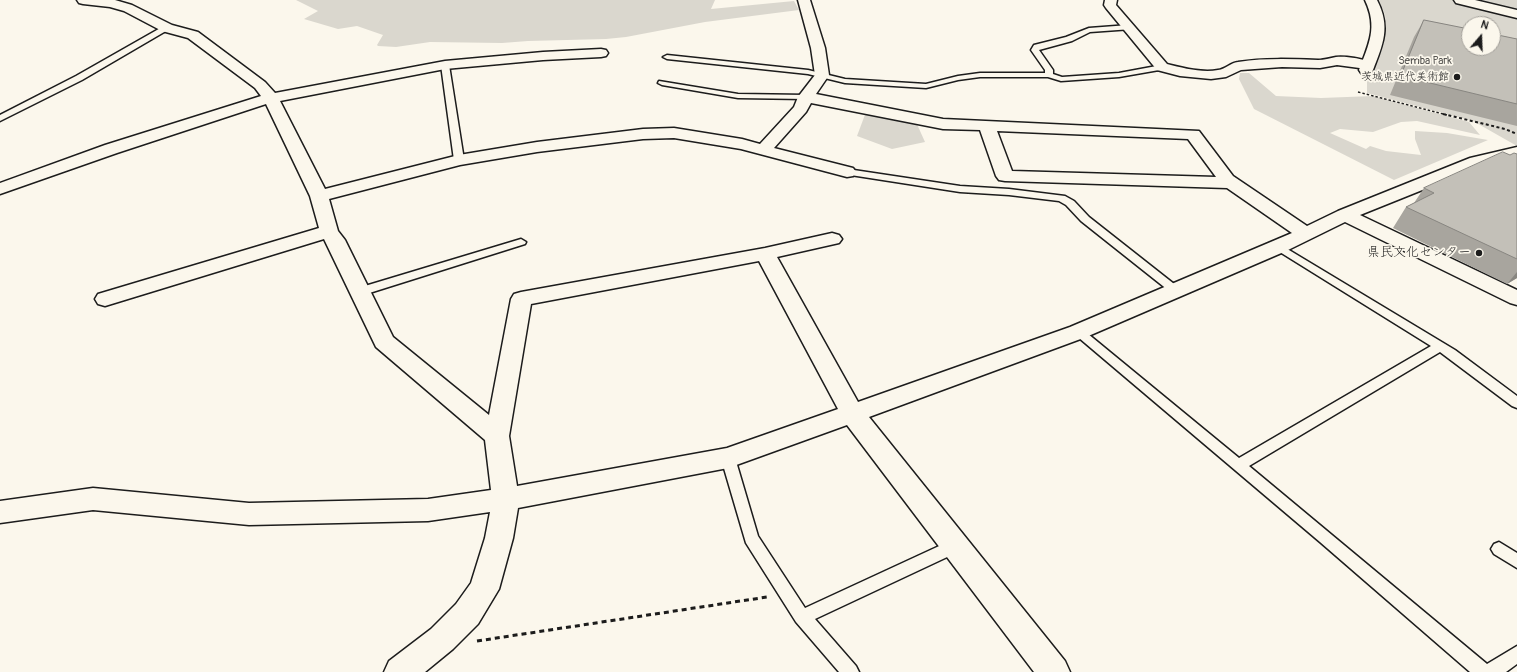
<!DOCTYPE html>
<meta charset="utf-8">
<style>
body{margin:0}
#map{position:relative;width:1517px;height:672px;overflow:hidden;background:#fbf7ec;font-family:Pangolin,sans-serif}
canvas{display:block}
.north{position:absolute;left:1461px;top:16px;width:40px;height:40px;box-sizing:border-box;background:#fbf7ec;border:1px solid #a29f99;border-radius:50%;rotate:19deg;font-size:11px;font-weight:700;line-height:16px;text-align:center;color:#1c1c1c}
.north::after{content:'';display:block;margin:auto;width:14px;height:18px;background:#1c1c1c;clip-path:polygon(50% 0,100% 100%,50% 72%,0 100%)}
</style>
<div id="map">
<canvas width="1517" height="672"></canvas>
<div class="north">N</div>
</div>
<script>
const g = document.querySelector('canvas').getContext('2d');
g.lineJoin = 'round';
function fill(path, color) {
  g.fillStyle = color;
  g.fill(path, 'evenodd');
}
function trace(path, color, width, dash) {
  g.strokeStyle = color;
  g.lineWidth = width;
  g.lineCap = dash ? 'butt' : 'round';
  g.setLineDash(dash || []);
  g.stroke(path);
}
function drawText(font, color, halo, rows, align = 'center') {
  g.font = font + ' Pangolin,"Klee One",sans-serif';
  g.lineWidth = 3.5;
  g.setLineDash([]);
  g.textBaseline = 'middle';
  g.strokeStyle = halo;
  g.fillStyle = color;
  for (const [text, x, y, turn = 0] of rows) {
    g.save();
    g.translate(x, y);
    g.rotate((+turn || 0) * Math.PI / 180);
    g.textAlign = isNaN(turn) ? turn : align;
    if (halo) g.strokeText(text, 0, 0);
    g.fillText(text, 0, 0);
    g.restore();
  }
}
fill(new Path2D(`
 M 296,0 L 715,0 L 711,9 L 794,1 L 799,10 L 705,22 L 626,37 L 606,39 L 528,41 L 502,43 L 430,42 L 396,47 L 378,46 L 377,45 L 383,35 L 357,26 L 338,29 L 304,19 L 318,11 Z
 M 1379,0 L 1517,0 L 1517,146 L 1473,121 L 1367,93 L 1367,73 L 1386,33 L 1385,15 ZM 1469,24 L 1493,24 L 1493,48 L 1469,48 Z
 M 1240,73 L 1249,73 L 1276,96 L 1321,98 L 1373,96 L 1469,122 L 1480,135 L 1417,121 L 1401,122 L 1373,132 L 1340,129 L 1330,133 L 1366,149 L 1370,146 L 1386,151 L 1421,155 L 1415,139 L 1415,131 L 1447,133 L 1488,140 L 1394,180 L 1254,109 L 1239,79 Z
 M 866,112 L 916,122 L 925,142 L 892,149 L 857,136 Z`), '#dad7ce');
const lane = new Path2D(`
 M 1129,25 L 1132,25 L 1132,29 L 1090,32 L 1072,41 L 1039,50 L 1053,70 L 1053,74 L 1062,77 L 1119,73 L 1162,65 L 1166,67 L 1165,69 L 1119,77 L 1061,81 L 1048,77 L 980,77 L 958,80 L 926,88 L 845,83 L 808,74 L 667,59 L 663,57 L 667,55 L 808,70 L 845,79 L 926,84 L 958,76 L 980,73 L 1045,73 L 1045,70 L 1031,50 L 1034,45 L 1066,37 L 1089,28 Z
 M 164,26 L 167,26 L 171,28 L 82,80 L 0,121 L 0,115 L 76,76 Z
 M 442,63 L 448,63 L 449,65 L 464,160 L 459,163 L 454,160 L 441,65 Z
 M 659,81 L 738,94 L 806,95 L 810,97 L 806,99 L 738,98 L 662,85 L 658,83 Z
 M 847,169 L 960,186 L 1009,189 L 1065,196 L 1074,201 L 1089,217 L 1183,291 L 1181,294 L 1173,294 L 1081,221 L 1066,205 L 1059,201 L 1009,195 L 960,192 L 844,174 L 842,172 L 844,170 Z
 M 521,239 L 526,242 L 525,244 L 363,295 L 355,295 L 353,292 L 355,289 Z
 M 1279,244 L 1455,350 L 1517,396 L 1517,408 L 1512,406 L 1440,352 L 1249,466 L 1487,664 L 1517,646 L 1517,664 L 1506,672 L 1470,672 L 1320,542 L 1072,332 L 1074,329 L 1082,329 L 1239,458 L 1431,346 L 1275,249 L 1274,247 Z
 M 728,452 L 733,454 L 735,458 L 758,536 L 805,608 L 950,541 L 955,539 L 960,541 L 963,546 L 960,551 L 815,619 L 856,666 L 859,672 L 839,672 L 796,622 L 746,543 L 721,458 L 723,454 Z
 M 1499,542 L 1517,553 L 1517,568 L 1494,554 L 1491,549 L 1494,544 Z`);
const street = new Path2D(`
 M 77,0 L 115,0 L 132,5 L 172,25 L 198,32 L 265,82 L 275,93 L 445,61 L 543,52 L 601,49 L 606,50 L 608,53 L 606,56 L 601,57 L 543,60 L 445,69 L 280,101 L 325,189 L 459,155 L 537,142 L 643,129 L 674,128 L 742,139 L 760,144 L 794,107 L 798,97 L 815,75 L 811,48 L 798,0 L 810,0 L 825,48 L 829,75 L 816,94 L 943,119 L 1199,131 L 1233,176 L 1307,226 L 1338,211 L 1470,158 L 1517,147 L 1517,157 L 1482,166 L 1360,215 L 1517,290 L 1517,305 L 1510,303 L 1345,222 L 1286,251 L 1086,337 L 869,417 L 1065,661 L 1070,672 L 1034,672 L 847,425 L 728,468 L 518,508 L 513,538 L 499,589 L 478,624 L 453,649 L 425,672 L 384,672 L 389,661 L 431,629 L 456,604 L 471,583 L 485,538 L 490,512 L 428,521 L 249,525 L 93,510 L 0,523 L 0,501 L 93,488 L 249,503 L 428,499 L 491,490 L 485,440 L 376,347 L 324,239 L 105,306 L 98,304 L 95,299 L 98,294 L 319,228 L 310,196 L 266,104 L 117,153 L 0,194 L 0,183 L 105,145 L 261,96 L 255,88 L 188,38 L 162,31 L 124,11 L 110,7 L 83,4 L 79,3 ZM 811,103 L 943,129 L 980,130 L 996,176 L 999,180 L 1005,181 L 1227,188 L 1292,233 L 1070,327 L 858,402 L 777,257 L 839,243 L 842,239 L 839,235 L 832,233 L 765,248 L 521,292 L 514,294 L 511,299 L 489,415 L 393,337 L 345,240 L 338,231 L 329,199 L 460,165 L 537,152 L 643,139 L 674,138 L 741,149 L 847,177 L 853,176 L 856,172 L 853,168 L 774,148 L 806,112 ZM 997,131 L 1188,139 L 1216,177 L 1012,171 ZM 759,261 L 838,409 L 727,448 L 517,486 L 509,436 L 531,304 Z
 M 1105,0 L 1117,0 L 1116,5 L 1167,64 C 1183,68 1202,73 1218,70 C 1226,69 1230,63 1238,62 C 1264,58 1291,59 1318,60 C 1324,60 1330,58 1336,57 C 1347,56 1361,59 1372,62 L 1374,65 L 1372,68 L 1367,69 L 1337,65 L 1320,68 L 1282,67 L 1241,70 L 1226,77 L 1211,79 L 1180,76 L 1157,70 L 1106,8 L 1104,5 Z`);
const secondary = new Path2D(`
 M 1365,0 L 1377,0 C 1391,27 1383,44 1373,70 L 1371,73 L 1366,74 L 1361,73 L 1359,70 C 1369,44 1378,27 1365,0 Z
 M 1454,0 L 1475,0 L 1517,10 L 1517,18 L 1456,3 Z`);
trace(lane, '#1c1c1c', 3);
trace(street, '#1c1c1c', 3);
trace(secondary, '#1c1c1c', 3);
trace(new Path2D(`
 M 1358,92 L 1447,115`), '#1c1c1c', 1.5, [2.5, 2]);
trace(new Path2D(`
 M 1443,114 L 1505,129 L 1517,134`), '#1c1c1c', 2, [3, 2.5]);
trace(new Path2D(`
 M 477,641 L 767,597`), '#1c1c1c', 3, [5, 4]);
fill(lane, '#fbf7ec');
fill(street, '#fbf7ec');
fill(secondary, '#fbf7ec');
fill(new Path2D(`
 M 1424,20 L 1517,39 L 1517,126 L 1390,95 L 1414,37 Z
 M 1517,154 L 1517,278 L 1507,284 L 1393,228 L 1406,207 L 1414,203 L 1424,188 L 1510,155 Z`), '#a8a59e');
fill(new Path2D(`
 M 1517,272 L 1517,278 L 1507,284 Z`), '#888681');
const building = new Path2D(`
 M 1424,20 L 1469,29 L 1469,48 L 1493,48 L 1493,34 L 1517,39 L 1517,104 L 1401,76 Z
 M 1503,152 L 1510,155 L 1514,153 L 1517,154 L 1517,259 L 1406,207 L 1434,193 L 1424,188 Z`);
fill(building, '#c3c0b8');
trace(building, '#888681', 1);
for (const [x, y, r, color] of [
 [1457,77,4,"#1c1c1c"],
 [1479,253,4,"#1c1c1c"]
]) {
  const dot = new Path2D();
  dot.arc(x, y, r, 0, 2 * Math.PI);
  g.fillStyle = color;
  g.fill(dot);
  trace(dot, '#fbf7ec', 1.5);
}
drawText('11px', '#555451', '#fbf7ec', [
 ["Semba Park",1425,61]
]);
drawText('11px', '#1c1c1c', '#fbf7ec', [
 ["茨城県近代美術館",1449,77]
], 'right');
drawText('13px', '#1c1c1c', '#fbf7ec', [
 ["県民文化センター",1471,253]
], 'right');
</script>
